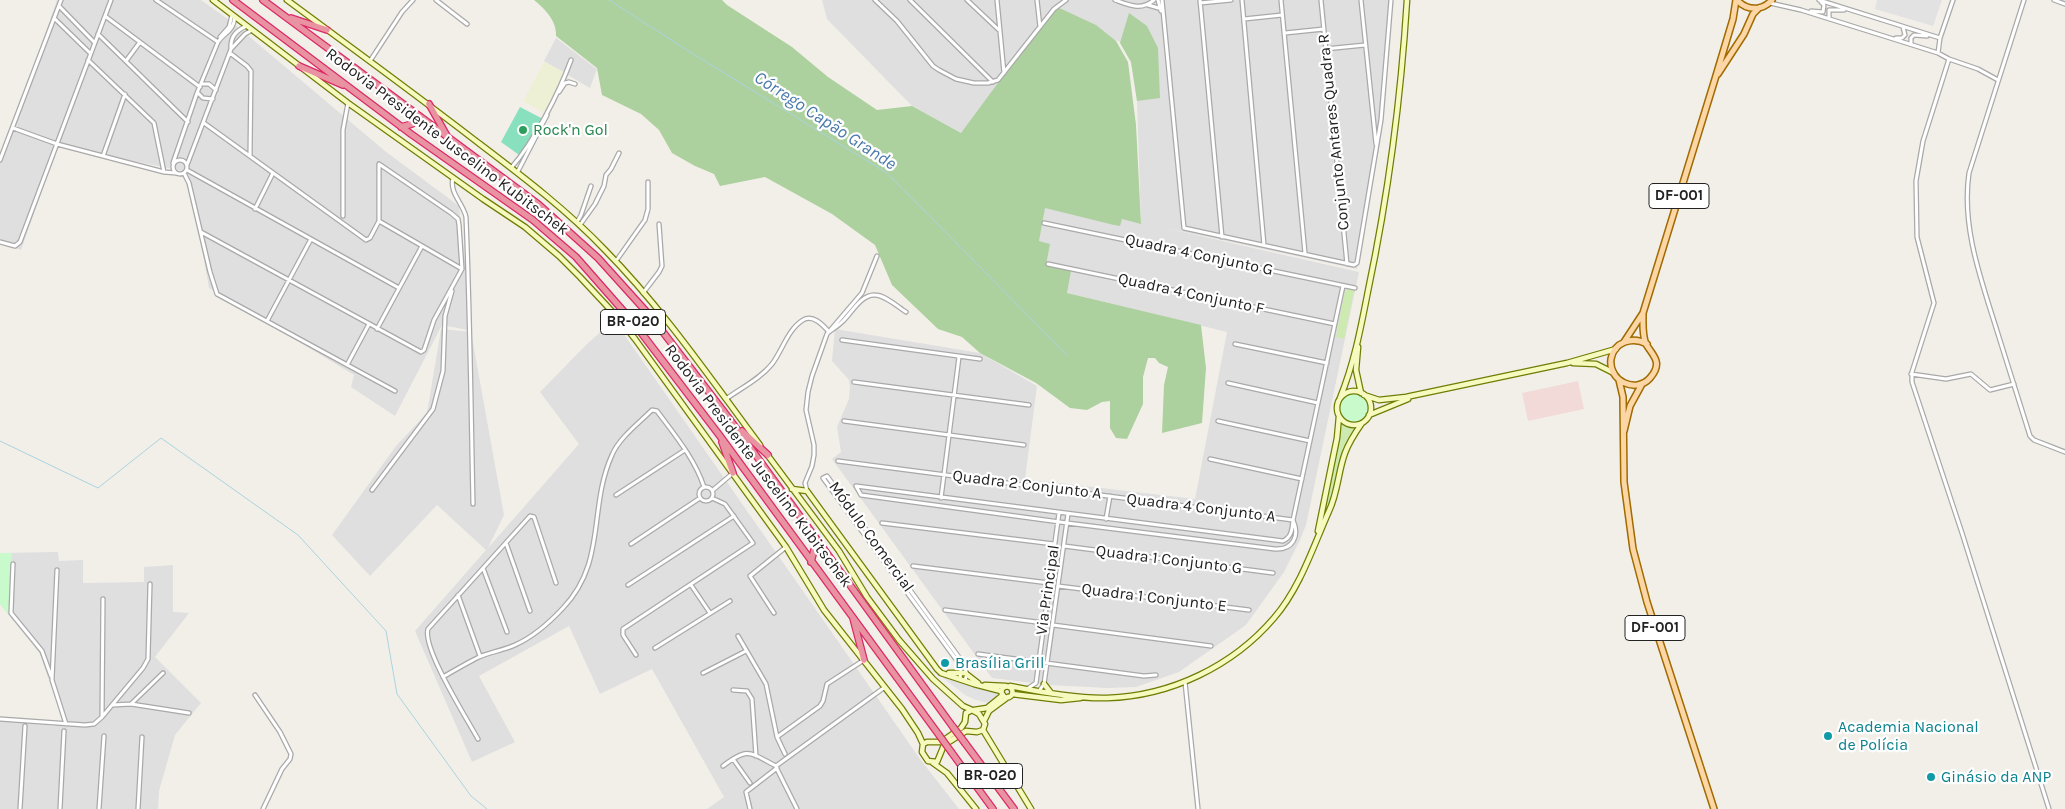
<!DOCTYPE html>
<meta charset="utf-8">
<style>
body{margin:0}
canvas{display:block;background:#f2efe9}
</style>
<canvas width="2065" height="809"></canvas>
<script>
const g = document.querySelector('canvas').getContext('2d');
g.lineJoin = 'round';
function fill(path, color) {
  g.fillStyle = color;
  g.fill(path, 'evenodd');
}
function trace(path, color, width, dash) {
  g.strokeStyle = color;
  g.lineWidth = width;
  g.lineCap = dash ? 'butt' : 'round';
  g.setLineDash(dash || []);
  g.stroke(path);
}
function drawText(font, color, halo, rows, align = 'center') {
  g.font = font + ' Karla,sans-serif';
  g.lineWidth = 4.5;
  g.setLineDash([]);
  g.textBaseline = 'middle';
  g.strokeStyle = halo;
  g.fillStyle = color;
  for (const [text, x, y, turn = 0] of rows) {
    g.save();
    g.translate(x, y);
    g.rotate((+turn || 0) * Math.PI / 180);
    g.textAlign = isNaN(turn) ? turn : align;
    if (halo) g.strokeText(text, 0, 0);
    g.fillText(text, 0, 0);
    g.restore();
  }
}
fill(new Path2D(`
 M 57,0 L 201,0 L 232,22 L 385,151 L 459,206 L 466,269 L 468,330 L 442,325 L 395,416 L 351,387 L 354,375 L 209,288 L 188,172 L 58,146 L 21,250 L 0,243 L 0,163 Z
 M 822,0 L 1392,0 L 1380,144 L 1357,269 L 1156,226 L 1359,272 L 1306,525 L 1300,540 L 1284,572 L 1246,625 L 1179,672 L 1136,687 L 1108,688 L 1049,685 L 992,678 L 832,459 L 841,452 L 837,427 L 849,399 L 850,387 L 849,380 L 832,361 L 835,329 L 980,353 L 1037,386 L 1025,479 L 1195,499 L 1227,332 L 1067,293 L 1045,265 L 1032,240 L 1038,200 L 1141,223 L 1137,101 L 1131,62 L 1120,42 L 1094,31 L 961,133 L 912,106 L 827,19 Z
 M 556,38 L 597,69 L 590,88 L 544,61 Z
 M 614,320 L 920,759 L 959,809 L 707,809 L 724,797 L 652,669 L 600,694 L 569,626 L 479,676 L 515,742 L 472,762 L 415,631 L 486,550 L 437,505 L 370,576 L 332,535 L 396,446 L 427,413 L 441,329 L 471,332 L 504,515 L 488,548 L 579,444 L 540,392 L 587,344 Z
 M 58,552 L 59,561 L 83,560 L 83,583 L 144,582 L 144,567 L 173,565 L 173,612 L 189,613 L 155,657 L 201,703 L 175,735 L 159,791 L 158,809 L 0,809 L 0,721 L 55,726 L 56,721 L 63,721 L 40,654 L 0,604 L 0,553 Z`), '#e0dfdf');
fill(new Path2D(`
 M 1578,381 L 1584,409 L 1528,421 L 1522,393 Z`), '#f2dad9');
fill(new Path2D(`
 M 544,62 L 566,73 L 545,114 L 523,101 Z`), '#eef0d5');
fill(new Path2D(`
 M 1348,288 L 1354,290 L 1344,339 L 1336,337 L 1345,291 Z
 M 1342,424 L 1357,429 L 1346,446 L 1333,499 L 1320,529 Z`), '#cdebb0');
fill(new Path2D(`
 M 534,0 L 722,0 L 727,5 L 792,47 L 828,77 L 877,110 L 912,106 L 961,133 L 1055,6 L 1096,25 L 1116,41 L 1128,62 L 1136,125 L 1141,224 L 1122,219 L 1120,226 L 1114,225 L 1045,208 L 1039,241 L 1050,244 L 1046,265 L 1071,271 L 1067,293 L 1201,325 L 1206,368 L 1202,423 L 1162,433 L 1164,385 L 1168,367 L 1159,363 L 1155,358 L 1148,358 L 1143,377 L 1143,404 L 1127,439 L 1116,438 L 1110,428 L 1110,401 L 1102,402 L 1087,410 L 1070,408 L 1036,383 L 980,353 L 962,337 L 938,329 L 892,285 L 875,245 L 832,214 L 765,177 L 720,186 L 714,174 L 695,166 L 672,153 L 659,130 L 641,114 L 602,95 L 597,68 L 556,36 C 557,21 545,9 534,0 Z
 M 1129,13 L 1147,26 L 1158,48 L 1160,98 L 1137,101 L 1131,62 L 1120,43 Z`), '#add19e');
fill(new Path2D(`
 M1338 408a16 16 0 1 1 32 0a16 16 0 1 1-32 0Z
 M 0,553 L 12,553 L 9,615 L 0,604 Z`), '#c8facc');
fill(new Path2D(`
 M 520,107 L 543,119 L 522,157 L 501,142 Z`), '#88e0be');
fill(new Path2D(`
 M 1877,0 L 1942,0 L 1933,26 L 1875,9 Z
 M 942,677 L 952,678 L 998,694 L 998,697 L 988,703 L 976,700 L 965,695 Z`), '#e2e2e2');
trace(new Path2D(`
 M 609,0 L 690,52 L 887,173 L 1068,356
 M 0,441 L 98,488 L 161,438 L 298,535 L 386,631 L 397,694 L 471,796 L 487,809`), '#aad3df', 1);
const street = new Path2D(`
 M 156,0 L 218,42
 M 436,0 L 467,24
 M 875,0 L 897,21 L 933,66 L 939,70 L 956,79 L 974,83 L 988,83 L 998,80 L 1054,9 L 1066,0
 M 910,0 L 993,82
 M 967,0 L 1000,31
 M 997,0 L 1004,73
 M 1037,0 L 1040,27
 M 1115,0 C 1129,5 1141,11 1154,0
 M 1158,0 L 1161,11
 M 1162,0 L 1184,228 L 1354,265 L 1357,263 L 1381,120 L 1391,0
 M 1200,0 L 1222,237
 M 1242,0 L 1264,245
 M 1281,0 L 1305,253
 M 1321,0 L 1347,264
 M 1361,0 L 1376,144
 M 1819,0 L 1940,38
 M 2024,0 L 1969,173 C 1961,228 1982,282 1998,334 C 2009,368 2019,402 2030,436 L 2034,440 L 2065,452
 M 2054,0 L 2065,4
 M 1200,3 L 1231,0
 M 1770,3 L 1801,10 L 1938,53 L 1949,59 L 1978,69 L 1998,80
 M 1148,5 L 1162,9
 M 59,6 L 94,42
 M 1811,11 L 1823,12 L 1824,5 L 1821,2
 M 105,16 L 200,87
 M 54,18 L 90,53
 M 1829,18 L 1829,10 L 1844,10
 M 1244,19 L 1282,15
 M 1285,33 L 1324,29
 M 98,34 L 188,122
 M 220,37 L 229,27 L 232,15
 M 1896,38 L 1902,38 L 1905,35 L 1903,27
 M 1911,44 L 1911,38 L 1914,35 L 1927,36
 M 231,49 L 245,34 L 252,30
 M 1325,49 L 1365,45
 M 230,53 L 247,66 L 251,71 L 250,155
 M 1938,53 L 1940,38 L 1953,0
 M 1949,59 L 1923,141 L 1916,181 L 1917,237 L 1934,303 L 1912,372 L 1912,382 L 1962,533 L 2049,809
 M 88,60 L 154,123 L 164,172
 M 126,61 L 140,42
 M 370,61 L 402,12 L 413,0
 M 201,84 L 209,84 L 216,90
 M 559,92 L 565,83 L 569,82 L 575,84
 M 198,93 L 203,98 L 213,99
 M 204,123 L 366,240 L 370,238 L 379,221 L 379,165
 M 13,128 L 57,144 L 164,172 L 176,173
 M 103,156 L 125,94
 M173 167a7 7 0 1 1 14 0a7 7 0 1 1-14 0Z
 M 0,160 L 61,0
 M 173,163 L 197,93 L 218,42 C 224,32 233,33 235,17
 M 187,165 L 231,49 C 230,37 236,30 247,26
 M 511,168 C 534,142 559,93 571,60
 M 187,170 L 399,288
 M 184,173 L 189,183 L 210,272 L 217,294 L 395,391
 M 517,173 L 547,115
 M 453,178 C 449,193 463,203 466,217 C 470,313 471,408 473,504
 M 255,209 L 273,173
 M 343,216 L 343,130 L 348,103
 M 379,221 L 462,269
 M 577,222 L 581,215 L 591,186
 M 1044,223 L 1355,288
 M 580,225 L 595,204 L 604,186 L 606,175 L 611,169 L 619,153
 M 201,232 L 421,352 L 424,350 L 434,320 L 462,269 L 459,225 L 458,219 L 451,213 L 379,164
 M 0,242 L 15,246 L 20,242 L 111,0
 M 616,261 L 645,220 L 648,209 L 648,182
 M 1048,264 L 1335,324
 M 643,293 L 659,272 L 662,266 L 659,224
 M 267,321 L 311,239
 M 377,329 L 422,246
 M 842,340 L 980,359
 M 1235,344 L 1327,363
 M 347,365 L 369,324
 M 1911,374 L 1946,379 L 1971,374 L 1990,390 L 2014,384
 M 854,382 L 1029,405
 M 1228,383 L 1318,403
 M 726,399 C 741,388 760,379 772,364 C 782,351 788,329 803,320 C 813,314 823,325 829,332 C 833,329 838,326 842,322 C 851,314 861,294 875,295 C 885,295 898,307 906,312
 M 844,421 L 1024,445
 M 1218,421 L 1310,441
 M 1210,459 L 1302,479
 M 838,461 L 1293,520
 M 823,478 L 827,476 L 961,660 L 967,674 L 965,680
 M 823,478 L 958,662 L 961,669 L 960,679
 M699 494a7 7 0 1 1 14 0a7 7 0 1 1-14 0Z
 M 372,490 L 433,409 L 443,371 L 445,316 L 452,291
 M 713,490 L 733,473
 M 807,491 L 805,483 L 812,466 L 814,455 L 814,445 L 806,410 L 808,392 L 812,376 L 827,334 L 862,293 L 877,256
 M 616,495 L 685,450
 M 941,498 L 959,357
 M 1106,519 L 1110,496
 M 1293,520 C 1300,536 1293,550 1275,549 L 1067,523 L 861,495 L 856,486 L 1283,541 C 1292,537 1292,529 1293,520 L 1343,286
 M 882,523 L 1054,544
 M 506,543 L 530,611
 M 631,544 L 700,498
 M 1064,546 L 1273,573
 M 13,564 L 11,613 L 42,651 L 51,676
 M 913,566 L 1049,583
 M 483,568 L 507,632
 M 57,570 L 52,680 L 66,724
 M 628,585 L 734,516
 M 691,585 L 710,613
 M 1058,586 L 1249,610
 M 458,595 L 480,656
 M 945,610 L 1044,623
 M 774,613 L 750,576 L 786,547
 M 1053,625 L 1211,646
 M 738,636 L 766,684 L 777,737 L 785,754
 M 655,648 L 730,601
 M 978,654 L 1144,676 L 1156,675
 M 636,655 L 623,635 L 623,629 L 753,543 L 725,504 L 712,498
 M 703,673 L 746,651
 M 443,677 C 455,670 467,663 479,657 C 491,652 504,650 515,645 C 533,637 550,622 563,608 C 607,562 588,508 612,455 C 619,438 639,423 652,410 L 657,411 C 674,434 695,459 704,487
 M 1185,682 L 1198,809
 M 1027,689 L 1036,683 L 1059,513
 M 733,690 L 747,691 L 752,699 L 756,756
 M 1039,691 L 1044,684 L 1068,514
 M 255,695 L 280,732 L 291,754 L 290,759 L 282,769 L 263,809
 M 131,704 L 163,673
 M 113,705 L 131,704 L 189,713
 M 102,716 L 103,599
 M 0,719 L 85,725 L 94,724 L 102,717 L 143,668 L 148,659 L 150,584
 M 777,737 L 820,706 L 823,701 L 827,684 L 864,660
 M 478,739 C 467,719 422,648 428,629 L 530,516 L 534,517 L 556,583
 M 733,759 L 750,783
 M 723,766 C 748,747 749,752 776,766 L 885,687
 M 776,767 L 797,809
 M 20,809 L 25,726
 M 60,809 L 64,731
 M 99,809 L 104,736
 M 138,809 L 142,737
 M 750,809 L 746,792 L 777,768`);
const secondary = new Path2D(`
 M 213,0 L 348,103 L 483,199 L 525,227 L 559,256 L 580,277 L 621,321 L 635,339 L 786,547 L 824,610 L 902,709 L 918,733 L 923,744 L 922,752 L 928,761 L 937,762 L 944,745 L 966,731 L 977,732 L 983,730
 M 287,0 C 349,46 411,91 472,138 C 518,173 565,208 605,250 C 663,309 710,378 760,445
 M 1358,347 L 1356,370 L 1361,393
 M 1573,363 L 1596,364 L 1614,373
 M1337 408a17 17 0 1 1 34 0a17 17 0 1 1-34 0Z
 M 1364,395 L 1379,400 L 1406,397 L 1567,363 L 1616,349
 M 1340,398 C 1354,364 1361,327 1368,291 C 1388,196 1401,97 1407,0
 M 1369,415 L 1408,399
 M 766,453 L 839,551 L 867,597 L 899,640 L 933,679 L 963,706 L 972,710
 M 792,489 L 807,491 L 937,669 L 941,673 L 974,684 L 1001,691
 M 1318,531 L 1337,438 L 1339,416
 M 949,673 L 965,673 L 978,683
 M 1044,684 L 1051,693
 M 985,685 L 1006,686
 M 1010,686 C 1040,692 1077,699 1107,698 C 1171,696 1233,666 1274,618 C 1300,588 1313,547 1329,511 C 1338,492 1338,472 1345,453 C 1349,442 1355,433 1362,423
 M1001.5 692a5.5 5.5 0 1 1 11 0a5.5 5.5 0 1 1-11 0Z
 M 1012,694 L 1061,700 L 1080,698
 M 974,710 L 987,708 L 1003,695
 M 984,721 L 989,711 L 1008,697
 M 983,730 L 1031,809
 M 923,744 L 927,742 L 941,742 L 961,728 L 965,722 L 966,713 L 972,710 L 979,714 L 985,724 L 983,730
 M 933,763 L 947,773 L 976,809`);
const primary = new Path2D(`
 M 1737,0 C 1747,11 1762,11 1772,0
 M 1718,74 L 1744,34 L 1753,14 L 1759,8
 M 1643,313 C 1643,323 1642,335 1646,344 C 1652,355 1664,362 1650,378 C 1636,394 1608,381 1611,359 C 1614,342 1632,336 1647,344
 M 1624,342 L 1643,313 L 1715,79 L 1733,19 L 1736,0
 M 1619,380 L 1623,397 L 1624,482 L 1633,549 L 1647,602 L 1714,809
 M 1624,431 L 1630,406 L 1642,384`);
const highway = new Path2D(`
 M 233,0 L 411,134 L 533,220 L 576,257 L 633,322 L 720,436 L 939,735
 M 263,0 L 538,204 L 598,258 L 653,319 L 731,421 L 953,727
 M 291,18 L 327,30
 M 299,66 L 343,85
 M 429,104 L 447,136
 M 401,127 L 412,124 L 414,119 L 412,111
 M 742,431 L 768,455
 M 722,442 L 733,473
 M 811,562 L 814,550 L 820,549 L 825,552
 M 853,618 L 864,660
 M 965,743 L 1014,809
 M 952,753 L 993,809`);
trace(street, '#a9a9a9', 5.5);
trace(secondary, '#707d05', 7);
trace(primary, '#a06b00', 8);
trace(highway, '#dc2a67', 8);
trace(street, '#fff', 3);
trace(secondary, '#f7fabf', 4.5);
trace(primary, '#fcd6a4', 5);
trace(highway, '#e892a2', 5.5);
const highwayBridge = new Path2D(`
 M 953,727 L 965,743
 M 939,735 L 952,753`);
trace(highwayBridge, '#dc2a67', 8, []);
trace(highwayBridge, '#e892a2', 5.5);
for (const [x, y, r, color] of [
 [523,130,5,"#2e9e5b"],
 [945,663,5,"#0f9aa8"],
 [1828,736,5,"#0f9aa8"],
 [1931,777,5,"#0f9aa8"]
]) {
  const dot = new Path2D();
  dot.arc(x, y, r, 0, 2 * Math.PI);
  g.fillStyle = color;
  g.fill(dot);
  trace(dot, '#fff', 2);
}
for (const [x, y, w] of [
 [1679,196,60],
 [633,322,65],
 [1655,628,60],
 [990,776,65]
]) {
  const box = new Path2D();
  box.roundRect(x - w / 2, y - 12.5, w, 25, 4);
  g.fillStyle = '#fff';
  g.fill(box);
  trace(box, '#222', 1);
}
drawText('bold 15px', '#222', null, [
 ["DF-001",1679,196],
 ["BR-020",633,322],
 ["DF-001",1655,628],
 ["BR-020",990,776]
]);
drawText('16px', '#27864d', '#fff', [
 ["Rock'n Gol",533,130]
], 'left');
drawText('16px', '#222', '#fff', [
 ["Conjunto Antares Quadra R",1334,132,-96],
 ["Rodovia Presidente Juscelino Kubitschek",447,142,37],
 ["Quadra 4 Conjunto G",1199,255,12],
 ["Quadra 4 Conjunto F",1191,294,12],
 ["Rodovia Presidente Juscelino Kubitschek",758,466,53],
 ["Quadra 2 Conjunto A",1027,485,7],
 ["Quadra 4 Conjunto A",1201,508,7],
 ["Módulo Comercial",871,537,54],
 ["Quadra 1 Conjunto G",1169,560,7],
 ["Via Principal",1048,590,-82],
 ["Quadra 1 Conjunto E",1154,598,7]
]);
drawText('16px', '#0d838f', '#fff', [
 ["Brasília Grill",955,663],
 ["Academia Nacional",1838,727],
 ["de Polícia",1838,745],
 ["Ginásio da ANP",1941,777]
], 'left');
drawText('italic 18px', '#4a7aab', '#fff', [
 ["Córrego Capão Grande",825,121,33]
]);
</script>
